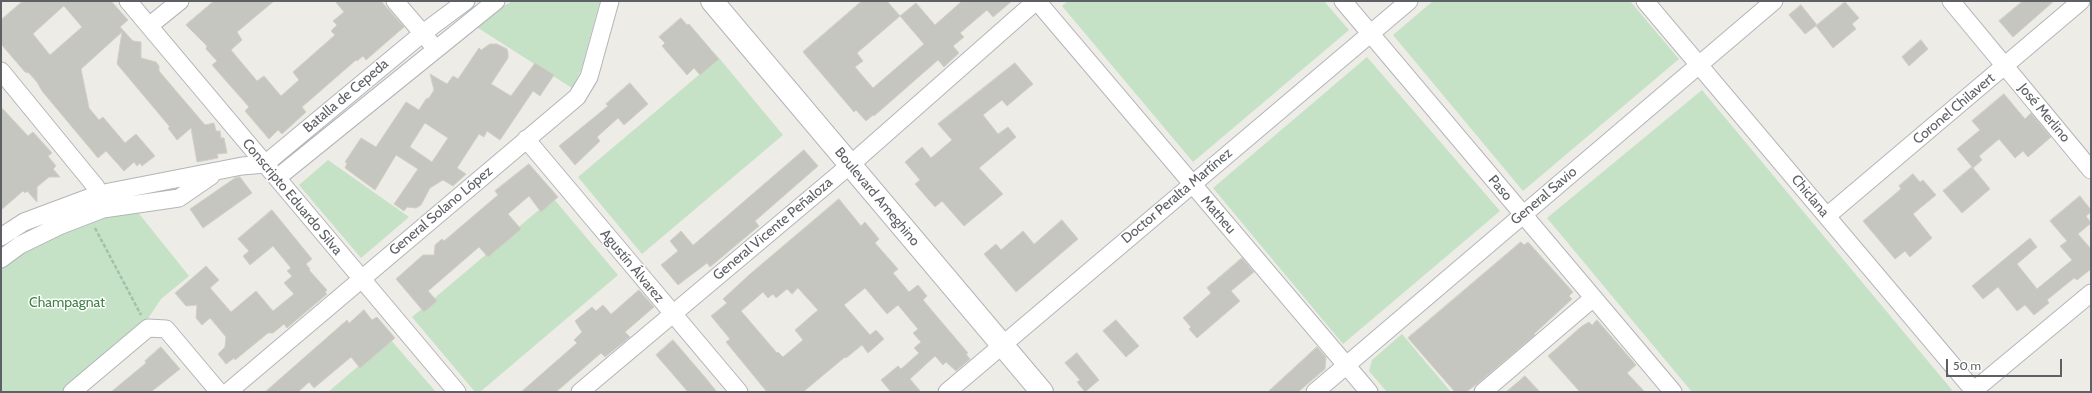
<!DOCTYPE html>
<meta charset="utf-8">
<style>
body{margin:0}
#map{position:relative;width:2092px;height:393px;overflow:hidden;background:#eeece6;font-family:Cabin,sans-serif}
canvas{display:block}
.frame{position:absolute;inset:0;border:2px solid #5d6064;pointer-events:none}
.scale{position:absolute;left:1946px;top:359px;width:116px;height:18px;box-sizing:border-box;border:2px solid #5d6064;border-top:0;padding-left:5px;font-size:12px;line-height:14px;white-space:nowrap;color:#5d6064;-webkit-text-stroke:3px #fff;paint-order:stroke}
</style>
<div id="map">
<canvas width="2092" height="393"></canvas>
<div class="frame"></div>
<div class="scale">50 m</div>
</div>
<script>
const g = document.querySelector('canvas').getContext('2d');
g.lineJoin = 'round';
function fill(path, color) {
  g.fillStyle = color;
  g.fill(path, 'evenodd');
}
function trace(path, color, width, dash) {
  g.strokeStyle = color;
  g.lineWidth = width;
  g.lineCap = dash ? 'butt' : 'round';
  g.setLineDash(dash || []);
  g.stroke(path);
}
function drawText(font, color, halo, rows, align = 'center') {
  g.font = font + ' Cabin,sans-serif';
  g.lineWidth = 3;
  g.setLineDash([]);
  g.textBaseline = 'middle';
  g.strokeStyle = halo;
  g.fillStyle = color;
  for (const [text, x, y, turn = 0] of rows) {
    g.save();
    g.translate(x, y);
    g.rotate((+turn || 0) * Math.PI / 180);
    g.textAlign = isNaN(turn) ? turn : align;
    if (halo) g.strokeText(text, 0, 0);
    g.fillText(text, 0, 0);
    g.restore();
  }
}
fill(new Path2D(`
 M 513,1 L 600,1 L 581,70 L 572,88 L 475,26 L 489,14 Z
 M 1068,1 L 1324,1 L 1349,30 L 1193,162 L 1062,6 Z
 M 1433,1 L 1630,1 L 1679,59 L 1523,191 L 1393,35 Z
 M 1367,57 L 1500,211 L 1343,344 L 1213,188 Z
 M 719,58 L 783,135 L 642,254 L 578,177 Z
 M 1702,90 L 1952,390 L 1949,392 L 1692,392 L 1547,218 Z
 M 328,160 L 409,217 L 361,258 L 299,185 Z
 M 553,198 L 618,275 L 480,392 L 475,392 L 412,317 Z
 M 136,210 L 189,276 L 161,299 L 147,320 L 62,392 L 1,392 L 1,267 C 43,241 86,218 136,210 Z
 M 1402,334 L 1451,392 L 1387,392 L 1369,371 L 1372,360 Z
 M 390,339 L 436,392 L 328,392 Z`), '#c5e2c7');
const building = new Path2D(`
 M 23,1 L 111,1 L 128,20 L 120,27 L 133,41 L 141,42 L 141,58 L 156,62 L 159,66 L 159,71 L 205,125 L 214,123 L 216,131 L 220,131 L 221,138 L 224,138 L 227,153 L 217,154 L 218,158 L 197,162 L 191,128 L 177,140 L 168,128 L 170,127 L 117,64 L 122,32 L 81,69 L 89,108 L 99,120 L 103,117 L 125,143 L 136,134 L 155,156 L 142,166 L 140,163 L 137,166 L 134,162 L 124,171 L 106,151 L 98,158 L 42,91 L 37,82 L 29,73 L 25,72 L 1,44 L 1,20 ZM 64,6 L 82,27 L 50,55 L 33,34 Z
 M 214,1 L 274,1 L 237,32 L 242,40 L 231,50 L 257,81 L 264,76 L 281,96 L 299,80 L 293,72 L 335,35 L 331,31 L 337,25 L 333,21 L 344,12 L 335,1 L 381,1 L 404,27 L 366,60 L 363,56 L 357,61 L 356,60 L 302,107 L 306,112 L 282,134 L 278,130 L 269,139 L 245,111 L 249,107 L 212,65 L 217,61 L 206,49 L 207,46 L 186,25 Z
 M 862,1 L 887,1 L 900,16 L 857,53 L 863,61 L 855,67 L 873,88 L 924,44 L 900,16 L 916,3 L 935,25 L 962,1 L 1012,1 L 993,17 L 987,10 L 960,33 L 964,37 L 953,46 L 959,53 L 944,67 L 938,60 L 874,116 L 873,115 L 866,121 L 856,110 L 854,112 L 803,52 Z
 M 2023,1 L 2054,1 L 2013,37 L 1999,21 Z
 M 1845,2 L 1859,18 L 1852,24 L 1856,29 L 1833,48 L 1816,26 Z
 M 1801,5 L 1817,25 L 1805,34 L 1789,15 Z
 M 681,18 L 687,25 L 689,24 L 719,59 L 700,75 L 694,68 L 687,75 L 662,46 L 665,43 L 659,37 Z
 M 1921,40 L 1928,49 L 1909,66 L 1902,57 Z
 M 490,44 L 497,44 L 507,49 L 508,53 L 508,58 L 491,84 L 511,96 L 535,63 L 554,75 L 540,96 L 533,91 L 500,140 L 487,131 L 484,137 L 479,134 L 457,168 L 466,174 L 453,186 L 443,180 L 430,188 L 421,205 L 416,208 L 407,207 L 404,211 L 394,204 L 418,169 L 396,155 L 375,190 L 345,168 L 347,163 L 345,162 L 361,138 L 376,147 L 406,102 L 419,110 L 426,99 L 429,98 L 434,90 L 430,74 L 447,84 L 453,76 L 458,79 L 479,48 L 481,50 ZM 425,123 L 448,138 L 432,162 L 410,147 Z
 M 1015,63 L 1033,84 L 1007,106 L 1002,100 L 983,115 L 998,134 L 1008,127 L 1016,137 L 979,168 L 1003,194 L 964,226 L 942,201 L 935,207 L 915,184 L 920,180 L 905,162 L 922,147 L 931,158 L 952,140 L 938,124 Z
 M 630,83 L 648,104 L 624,125 L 618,118 L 597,137 L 600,141 L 575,165 L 559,146 L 608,106 L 606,104 Z
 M 2004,94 L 2025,119 L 2031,113 L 2051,137 L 2028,157 L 2023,151 L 2015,158 L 1999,139 L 1979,156 L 1982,160 L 1973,168 L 1957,149 L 1980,130 L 1972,121 Z
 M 1,107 L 28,136 L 33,132 L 52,153 L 48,156 L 56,166 L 53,169 L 60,177 L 49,177 L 37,187 L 37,202 L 27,191 L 25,193 L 23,191 L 1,210 Z
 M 804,150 L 818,166 L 755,221 L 759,226 L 753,231 L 710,267 L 707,263 L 678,285 L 661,265 L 678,251 L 670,241 L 681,231 L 693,245 Z
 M 529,164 L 558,197 L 541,212 L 529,196 L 508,214 L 521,229 L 488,257 L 479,247 L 428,291 L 437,301 L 424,312 L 396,279 L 423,255 L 434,255 L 435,245 L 442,239 L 444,241 L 498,195 L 495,191 Z
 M 1972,167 L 1990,189 L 1962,213 L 1943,191 Z
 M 1913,174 L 1920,182 L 1923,180 L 1936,195 L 1913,214 L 1932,238 L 1910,257 L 1905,251 L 1895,259 L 1863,221 L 1901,189 L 1899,186 Z
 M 240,177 L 252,193 L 203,228 L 190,209 L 235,178 Z
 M 2080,196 L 2091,210 L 2091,212 L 2086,216 L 2091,223 L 2078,234 L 2091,249 L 2091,269 L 2077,280 L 2074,278 L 2047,300 L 2049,303 L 2034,315 L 2025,305 L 2017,311 L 1998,287 L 1983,299 L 1972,286 L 2030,238 L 2037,247 L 2017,264 L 2037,289 L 2072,260 L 2060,246 L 2067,241 L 2050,221 Z
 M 839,199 L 861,226 L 865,222 L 879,239 L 875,243 L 898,269 L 893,273 L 909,292 L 918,285 L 927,296 L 923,300 L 968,353 L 966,354 L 970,359 L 956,371 L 946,362 L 943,365 L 935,356 L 910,379 L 921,392 L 891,392 L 881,380 L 898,366 L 901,369 L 919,353 L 914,348 L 921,342 L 913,333 L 918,329 L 898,305 L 887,314 L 865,288 L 844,305 L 870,335 L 876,330 L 884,339 L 868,353 L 862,345 L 846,358 L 845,357 L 803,392 L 767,392 L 726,342 L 730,339 L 711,316 L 727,303 L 723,299 L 749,275 ZM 798,288 L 818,310 L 795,330 L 803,340 L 783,357 L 778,352 L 777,353 L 741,311 L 763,292 L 768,298 L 773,294 L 776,298 L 787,289 L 792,294 Z
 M 272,210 L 312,259 L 306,264 L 310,269 L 309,270 L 327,290 L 325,292 L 327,294 L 287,328 L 284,324 L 273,333 L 268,333 L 235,360 L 234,358 L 226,364 L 218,354 L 225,347 L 226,337 L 210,318 L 202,325 L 196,318 L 197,305 L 186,306 L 175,293 L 206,266 L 219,280 L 210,288 L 231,312 L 256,291 L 273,311 L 294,294 L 284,283 L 292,276 L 287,271 L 291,268 L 273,246 L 250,265 L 243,256 L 249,251 L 238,239 Z
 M 1062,220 L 1078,239 L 1016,292 L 984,254 L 996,244 L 1001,250 L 1023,231 L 1034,244 Z
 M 1521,242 L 1524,245 L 1528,242 L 1573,292 L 1569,296 L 1572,299 L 1534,334 L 1535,335 L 1477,384 L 1466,392 L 1455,392 L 1408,338 Z
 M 1242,258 L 1254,272 L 1231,291 L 1240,301 L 1197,338 L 1189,329 L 1191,327 L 1183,318 L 1211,293 L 1207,288 Z
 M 639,290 L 654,307 L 625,332 L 630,337 L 605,357 L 601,353 L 556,392 L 521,392 L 577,343 L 574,340 L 582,332 L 575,321 L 592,307 L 596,311 L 603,305 L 611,314 Z
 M 364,310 L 372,320 L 377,317 L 395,338 L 360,368 L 351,357 L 314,388 L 309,382 L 298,392 L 265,392 L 347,320 L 349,323 Z
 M 1116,320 L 1139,346 L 1126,357 L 1103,331 Z
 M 1597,320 L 1636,365 L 1627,373 L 1645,392 L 1580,392 L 1548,356 L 1582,326 L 1589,322 L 1592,325 Z
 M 673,340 L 704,376 L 717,392 L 688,392 L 670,371 L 656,355 Z
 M 161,347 L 180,369 L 151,392 L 111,392 L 146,363 L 145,361 Z
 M 1317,347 L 1326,357 L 1325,369 L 1298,392 L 1268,392 Z
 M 1077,353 L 1099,380 L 1085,392 L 1077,382 L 1080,380 L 1065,363 Z
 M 1525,376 L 1540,392 L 1506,392 L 1519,381 Z`);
fill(building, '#c6c6c0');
trace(building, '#d2cec5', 1);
const street = new Path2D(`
 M 128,1 L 457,392
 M 395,1 L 430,42
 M 1037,1 L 1369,392
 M 1343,1 L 1673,392
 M 1645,1 L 1975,392
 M 1951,1 L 2091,170
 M 149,26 L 180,1
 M 1,71 L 96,187 L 102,204
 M 526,139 L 739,392
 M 277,178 L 496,1
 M 1827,216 L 2081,1
 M 1,237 L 24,222 L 99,194 L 242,166 L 265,164 L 423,33 L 466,1
 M 1,259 L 20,245 L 59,226 L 103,209 L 179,198 L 211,176
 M 72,392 L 148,328 L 166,329 L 219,392
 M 228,392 L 577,97 L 589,77 L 610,1
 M 580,392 L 850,165 L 1036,1
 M 947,392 L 1409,1
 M 1315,392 L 1774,1
 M 1483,392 L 1592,299
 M 1972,392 L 2091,293`);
const secondary = new Path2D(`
 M 712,1 L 1042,392`);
trace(street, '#b3b5b9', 19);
trace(secondary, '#b2b4b9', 24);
trace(new Path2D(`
 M 95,228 L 141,315`), '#9fc2ab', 2.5, [4, 2]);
trace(street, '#fff', 17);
trace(secondary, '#fff', 22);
drawText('14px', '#5d6064', '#fff', [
 ["Batalla de Cepeda",346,96,-40],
 ["Coronel Chilavert",1954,109,-40],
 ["José Merlino",2044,113,50],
 ["Paso",1500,188,50],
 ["Doctor Peralta Martínez",1177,196,-40],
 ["General Savio",1544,196,-40],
 ["Chiclana",1810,196,50],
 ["Conscripto Eduardo Silva",292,197,50],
 ["Boulevard Ameghino",877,197,50],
 ["General Solano López",441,211,-40],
 ["Matheu",1218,215,49],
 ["General Vicente Peñaloza",773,229,-40],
 ["Agustín Álvarez",632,266,50]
]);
drawText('14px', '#408047', '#fff', [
 ["Champagnat",67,303]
]);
</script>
